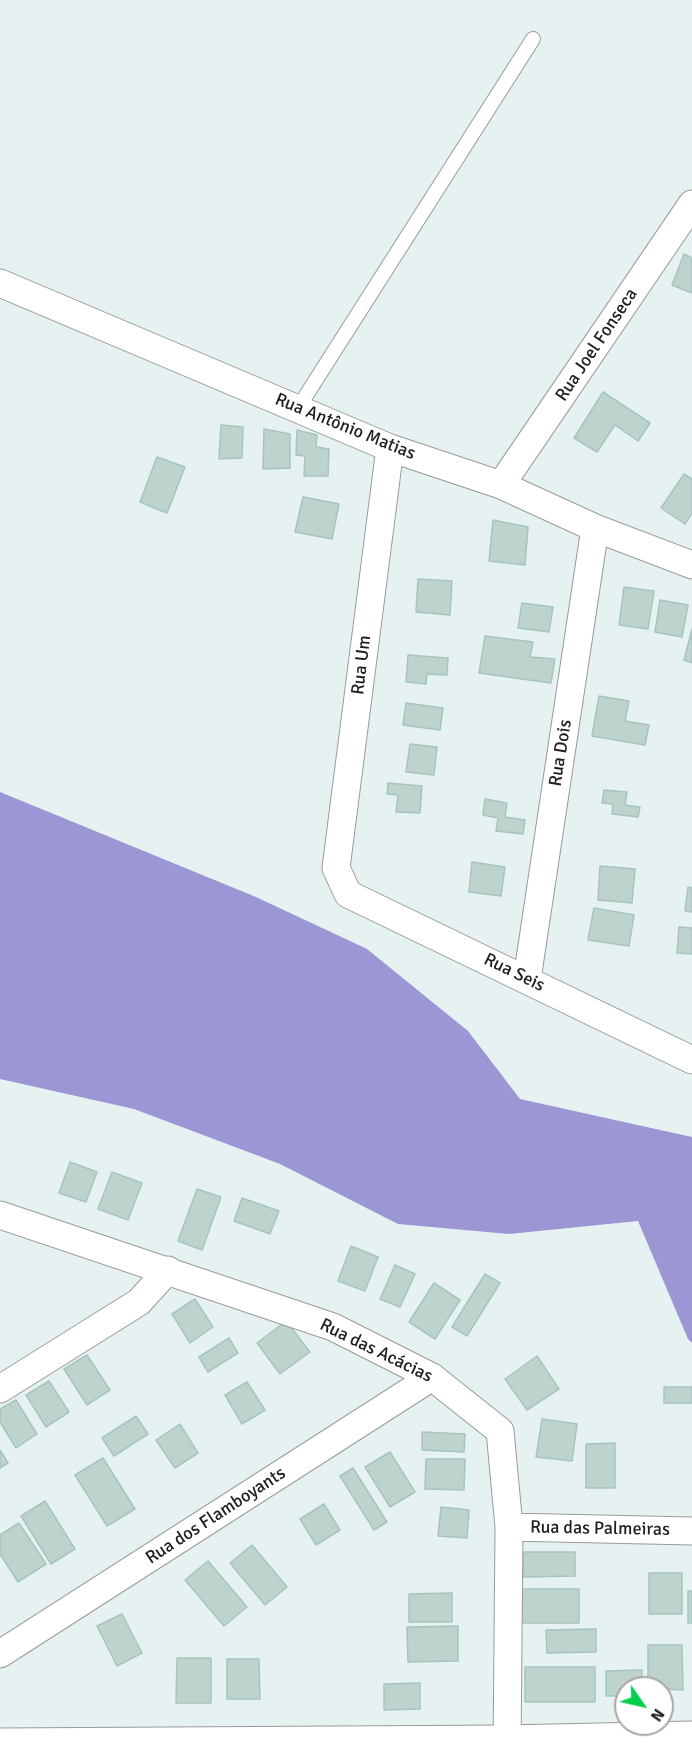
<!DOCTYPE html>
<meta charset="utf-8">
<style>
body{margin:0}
#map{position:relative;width:692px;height:1754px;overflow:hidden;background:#e6f1f1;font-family:Signika,sans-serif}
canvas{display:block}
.north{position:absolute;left:614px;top:1676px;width:60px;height:60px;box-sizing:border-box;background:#fff;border:2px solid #a6a6a6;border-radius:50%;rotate:124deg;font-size:16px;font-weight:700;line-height:24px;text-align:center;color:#202020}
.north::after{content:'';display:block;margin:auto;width:21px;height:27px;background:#00d04e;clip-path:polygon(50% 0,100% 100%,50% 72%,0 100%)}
</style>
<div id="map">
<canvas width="692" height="1754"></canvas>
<div class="north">N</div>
</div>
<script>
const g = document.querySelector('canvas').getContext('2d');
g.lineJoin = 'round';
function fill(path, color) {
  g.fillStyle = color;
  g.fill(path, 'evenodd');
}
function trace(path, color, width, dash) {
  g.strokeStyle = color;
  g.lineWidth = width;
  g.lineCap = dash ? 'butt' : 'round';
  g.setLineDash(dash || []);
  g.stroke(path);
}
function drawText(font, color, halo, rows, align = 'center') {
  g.font = font + ' Signika,sans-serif';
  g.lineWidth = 4.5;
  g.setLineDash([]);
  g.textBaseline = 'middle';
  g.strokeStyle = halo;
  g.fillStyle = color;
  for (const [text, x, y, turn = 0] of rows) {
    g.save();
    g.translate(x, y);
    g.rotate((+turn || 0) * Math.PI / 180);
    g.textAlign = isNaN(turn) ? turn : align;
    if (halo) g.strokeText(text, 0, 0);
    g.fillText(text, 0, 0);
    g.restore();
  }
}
fill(new Path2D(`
 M 0,792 L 256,897 L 367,949 L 468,1031 L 520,1099 L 692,1137 L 692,1343 L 688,1339 L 638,1221 L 509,1234 L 398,1224 L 280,1164 L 134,1109 L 0,1079 Z`), '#9c97d4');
const building = new Path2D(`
 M 684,254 L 692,258 L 692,293 L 672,285 Z
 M 603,392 L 650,423 L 638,441 L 615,425 L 597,452 L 574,438 Z
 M 221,425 L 243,427 L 242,458 L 219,459 Z
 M 264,429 L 290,434 L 290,468 L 263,469 Z
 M 297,430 L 317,435 L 316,447 L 329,449 L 328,476 L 304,476 L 305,456 L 296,455 Z
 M 157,457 L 185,467 L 167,513 L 140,502 Z
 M 684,474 L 692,479 L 692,513 L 685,524 L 661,508 Z
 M 303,497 L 339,504 L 332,539 L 295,532 Z
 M 493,520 L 528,527 L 525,565 L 489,561 Z
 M 418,579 L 452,581 L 450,615 L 416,612 Z
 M 624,587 L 654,591 L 648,629 L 619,625 Z
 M 660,600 L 688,605 L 682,637 L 655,632 Z
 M 522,603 L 553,607 L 549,632 L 518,628 Z
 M 692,629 L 692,663 L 684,660 Z
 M 485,636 L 533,642 L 530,657 L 555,659 L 551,683 L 479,673 Z
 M 408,655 L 448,658 L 447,675 L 427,674 L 426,684 L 406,682 Z
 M 599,696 L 629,701 L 625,721 L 649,725 L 645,745 L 592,736 Z
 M 406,703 L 443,708 L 440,730 L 403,725 Z
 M 410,744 L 437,747 L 434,775 L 406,772 Z
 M 388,783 L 422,786 L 420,813 L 396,812 L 398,795 L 387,794 Z
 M 604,790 L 627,792 L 625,805 L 640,807 L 638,817 L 612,814 L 613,804 L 602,803 Z
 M 485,799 L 507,803 L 505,817 L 525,820 L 523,834 L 496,831 L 498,818 L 483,815 Z
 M 472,862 L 505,867 L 501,896 L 469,892 Z
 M 600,866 L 635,869 L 632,903 L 598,900 Z
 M 688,887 L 692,888 L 692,912 L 685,911 Z
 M 594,908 L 634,915 L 629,946 L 588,940 Z
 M 679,927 L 692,928 L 692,954 L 677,953 Z
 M 70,1162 L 97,1172 L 86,1202 L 59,1193 Z
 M 112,1172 L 142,1183 L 128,1220 L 98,1209 Z
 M 197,1189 L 221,1197 L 202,1250 L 178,1241 Z
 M 242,1198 L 279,1211 L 270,1234 L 234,1221 Z
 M 351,1246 L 378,1257 L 365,1291 L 338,1281 Z
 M 395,1265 L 415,1274 L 400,1307 L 380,1299 Z
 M 485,1274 L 500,1283 L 467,1336 L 452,1327 Z
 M 434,1283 L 460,1300 L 435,1339 L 409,1322 Z
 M 195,1299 L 213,1327 L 190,1343 L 172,1314 Z
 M 286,1321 L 310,1352 L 280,1374 L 257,1343 Z
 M 229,1338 L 238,1353 L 208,1372 L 199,1357 Z
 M 87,1355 L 110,1390 L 87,1405 L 64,1369 Z
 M 537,1356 L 559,1389 L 527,1410 L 505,1379 Z
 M 49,1381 L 69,1412 L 46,1427 L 26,1395 Z
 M 247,1382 L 265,1410 L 242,1424 L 225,1395 Z
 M 664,1387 L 692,1387 L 692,1403 L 664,1403 Z
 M 16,1400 L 37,1434 L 16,1448 L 0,1422 L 0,1409 Z
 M 136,1416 L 148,1434 L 114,1456 L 102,1438 Z
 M 542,1419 L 577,1424 L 572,1461 L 536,1457 Z
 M 180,1424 L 198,1453 L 175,1468 L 156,1440 Z
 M 422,1432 L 465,1434 L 464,1452 L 422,1450 Z
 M 615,1443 L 615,1488 L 586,1488 L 586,1444 Z
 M 0,1450 L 8,1463 L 0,1468 Z
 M 390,1452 L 415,1492 L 390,1507 L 365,1467 Z
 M 103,1458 L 135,1509 L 107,1526 L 75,1475 Z
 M 426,1459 L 465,1459 L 464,1490 L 425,1489 Z
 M 353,1468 L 387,1522 L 374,1530 L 340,1476 Z
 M 45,1501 L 75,1549 L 51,1564 L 21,1516 Z
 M 324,1504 L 340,1530 L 316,1545 L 300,1519 Z
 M 441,1507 L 469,1510 L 467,1538 L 438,1536 Z
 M 19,1523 L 46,1564 L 18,1582 L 0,1554 L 0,1535 Z
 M 252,1545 L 287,1587 L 265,1605 L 230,1563 Z
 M 523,1552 L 575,1552 L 575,1576 L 523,1577 Z
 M 208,1561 L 247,1607 L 224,1626 L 185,1580 Z
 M 649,1573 L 682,1573 L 682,1614 L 649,1614 Z
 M 517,1589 L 579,1589 L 579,1623 L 517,1623 Z
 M 688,1591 L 692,1591 L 692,1623 L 688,1623 Z
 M 452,1593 L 452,1622 L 409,1622 L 409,1594 Z
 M 122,1614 L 142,1653 L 117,1666 L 97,1626 Z
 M 458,1626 L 458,1661 L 408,1662 L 407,1627 Z
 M 596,1629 L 596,1652 L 547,1653 L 546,1630 Z
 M 648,1645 L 682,1645 L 683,1690 L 648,1688 Z
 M 177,1658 L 211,1658 L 211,1703 L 176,1703 Z
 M 227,1659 L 259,1659 L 260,1699 L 227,1699 Z
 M 525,1667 L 595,1667 L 595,1702 L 525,1702 Z
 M 642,1670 L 642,1688 L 626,1688 L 626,1696 L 606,1696 L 606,1671 Z
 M 420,1683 L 420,1709 L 384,1710 L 384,1684 Z`);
fill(building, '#bed2ce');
trace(building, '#a6c5bf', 1.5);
const service = new Path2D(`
 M 298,408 L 533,39`);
const minor = new Path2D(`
 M 0,283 L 390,448 L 501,485 L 595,528 L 692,565
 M 390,448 L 336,868 L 348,894 L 692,1060
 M 501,485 L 692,204
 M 527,979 L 595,528
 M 0,1215 L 333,1327 L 432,1377 L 500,1431 L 509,1527 L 507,1754
 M 0,1389 L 139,1302 L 168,1270
 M 509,1527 L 692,1531
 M 0,1654 L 432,1377`);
const tertiary = new Path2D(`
 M 0,1745 L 506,1742 L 692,1738`);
trace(service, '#9a9a9a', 16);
trace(minor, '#9a9a9a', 29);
trace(tertiary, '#9a9a9a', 35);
trace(service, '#fff', 14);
trace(minor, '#fff', 27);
trace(tertiary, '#fff', 33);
drawText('18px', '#202020', '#fff', [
 ["Rua Joel Fonseca",597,345,-56],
 ["Rua Antônio Matias",345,427,22],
 ["Rua Um",362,665,-83],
 ["Rua Dois",561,753,-81],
 ["Rua Seis",514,973,26],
 ["Rua das Acácias",376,1351,26],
 ["Rua dos Flamboyants",216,1516,-33],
 ["Rua das Palmeiras",600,1529,1]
]);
</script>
